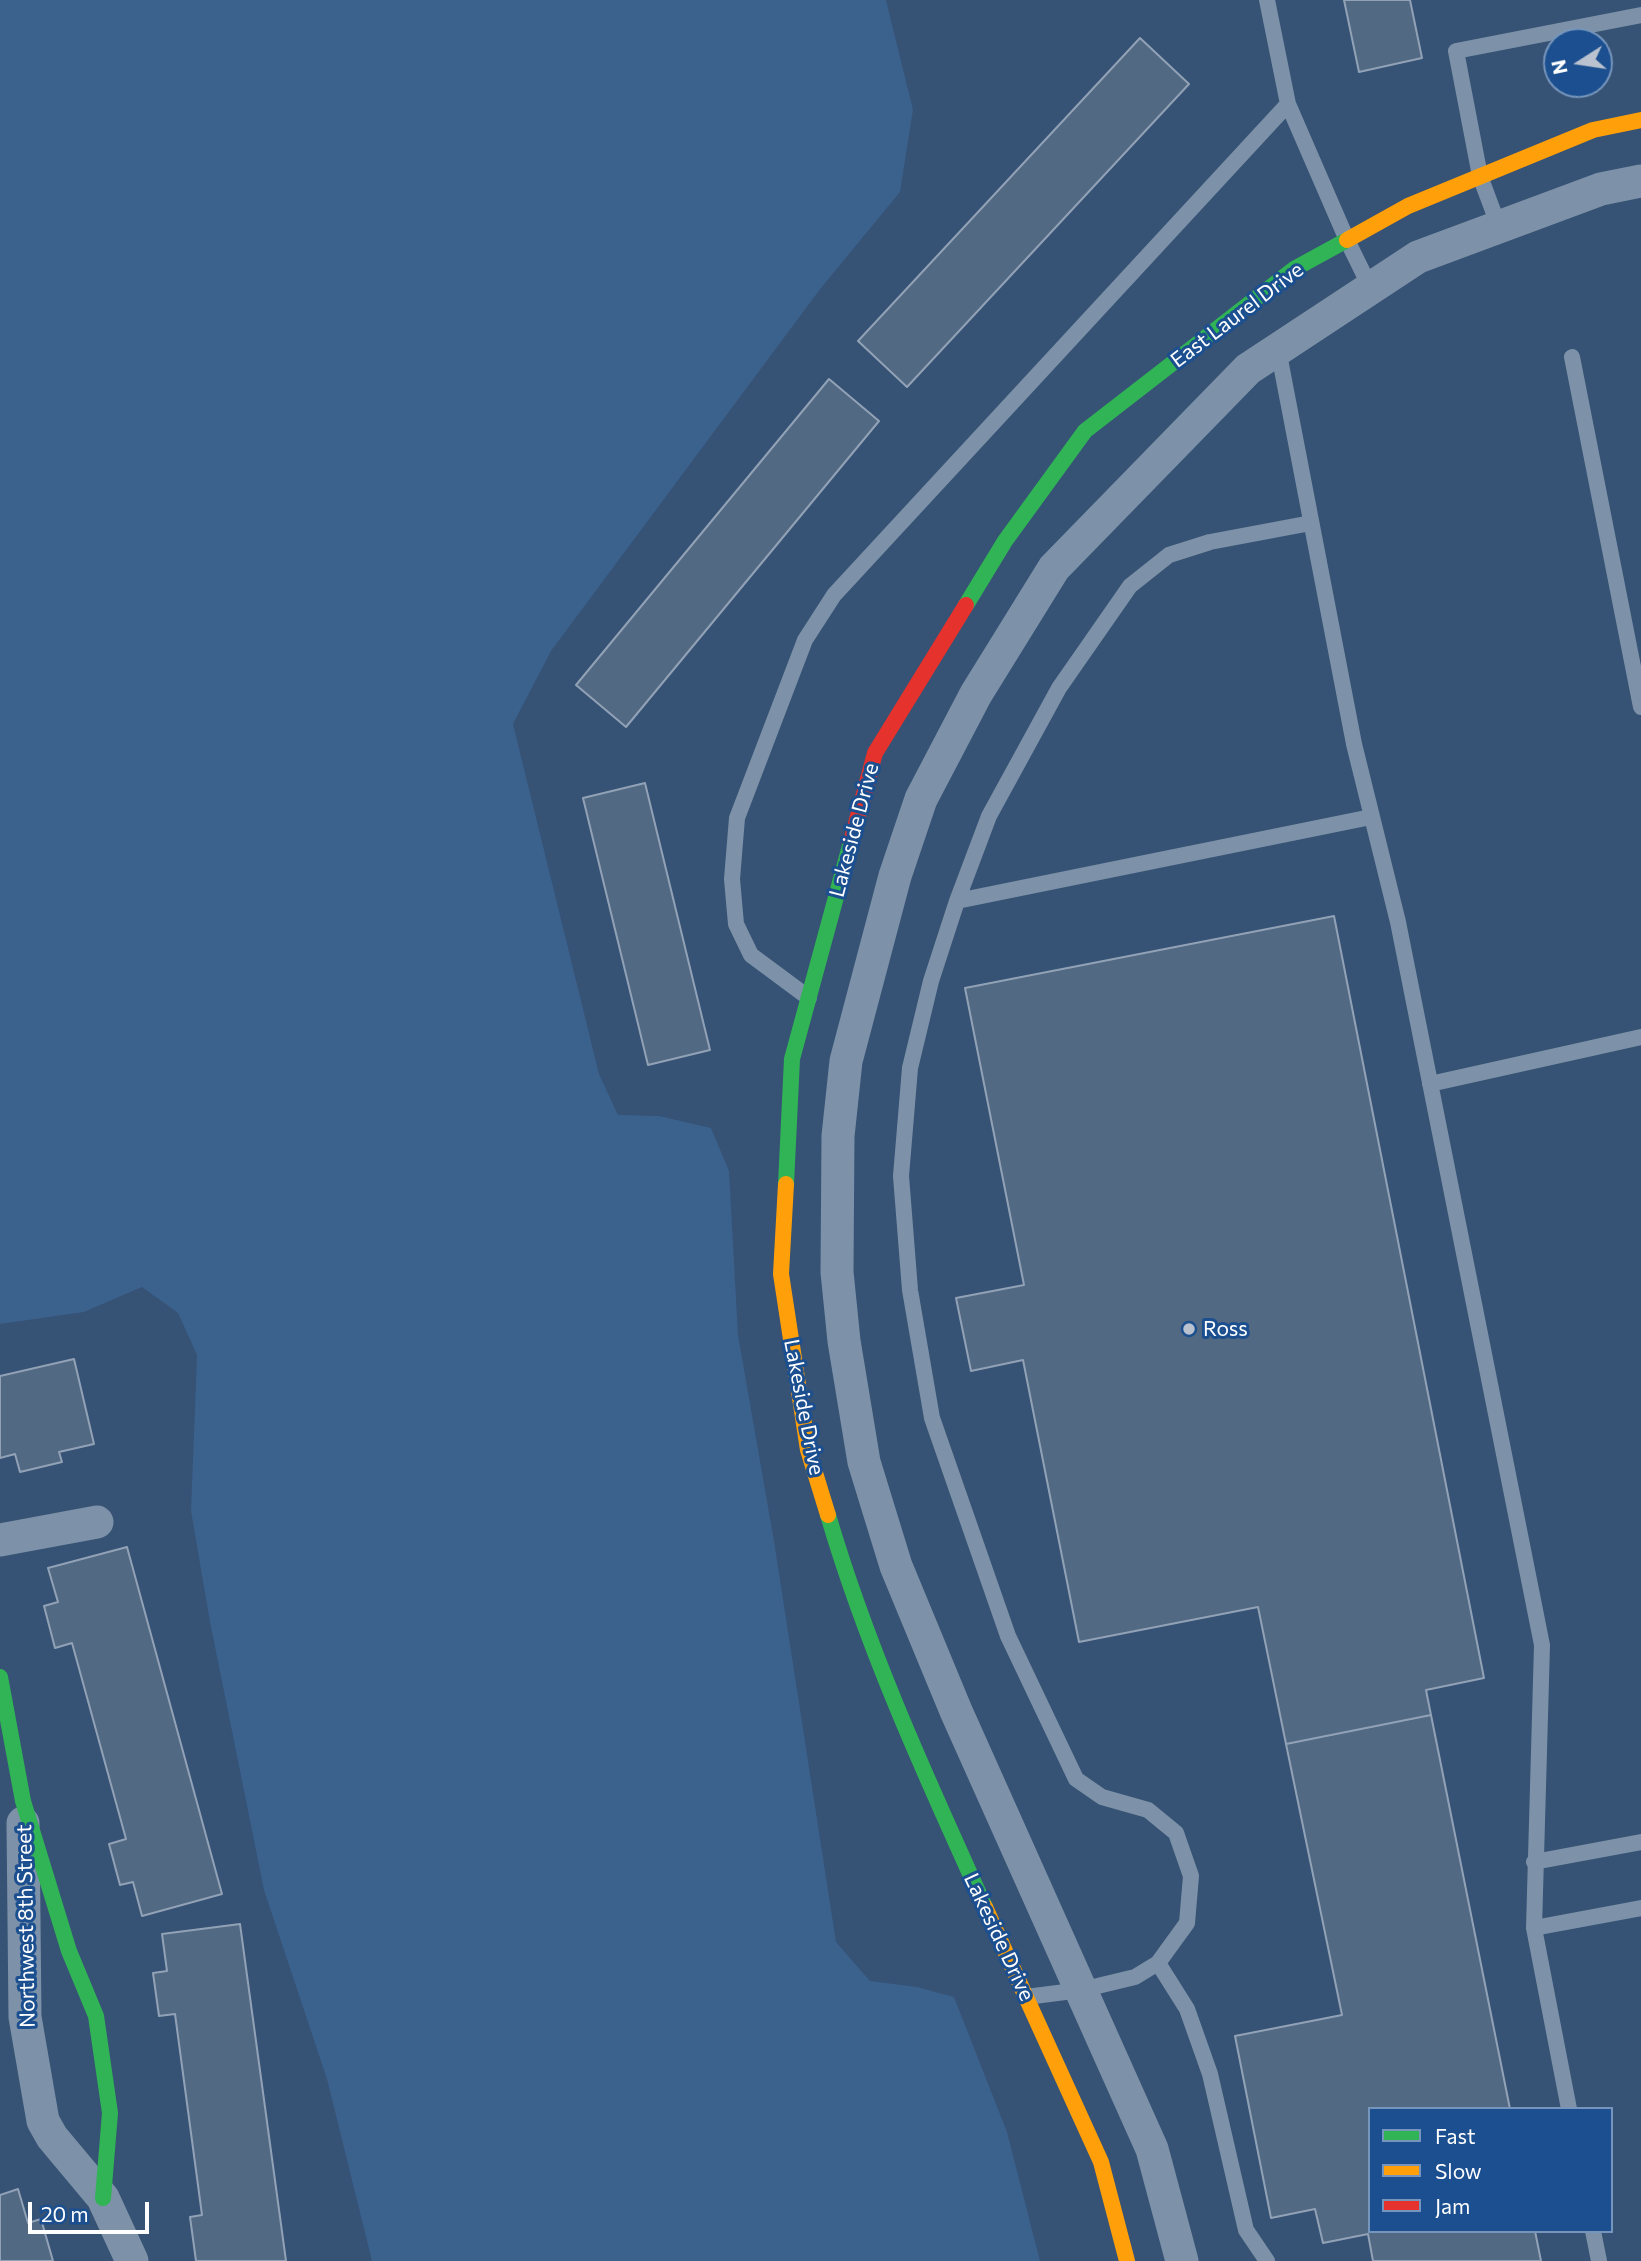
<!DOCTYPE html>
<style>
body{margin:0}
#map{position:relative;width:1641px;height:2261px;overflow:hidden;background:#365274;font-family:Commissioner,sans-serif}
canvas{display:block}
.legend{position:absolute;left:1368px;top:2107px;width:245px;height:126px;box-sizing:border-box;background:#1b4f8f;border:2px solid #7695bc;margin:0;padding:9px 12px;list-style:none;font-size:21px;color:#fff}
.legend li{display:flex;align-items:center;gap:14px;height:35px}
.legend b{width:35px;border:2px solid #7695bc}
.north{position:absolute;left:1543px;top:28px;width:70px;height:70px;box-sizing:border-box;background:#1b4f8f;border:2px solid #7695bc;border-radius:50%;rotate:258deg;font-size:19px;font-weight:700;line-height:28px;text-align:center;color:#fff}
.north::after{content:'';display:block;margin:auto;width:24px;height:32px;background:#b9c2ce;clip-path:polygon(50% 0,100% 100%,50% 72%,0 100%)}
.scale{position:absolute;left:28px;top:2202px;width:121px;height:32px;box-sizing:border-box;border:4px solid #fff;border-top:0;padding-left:9px;font-size:21px;line-height:24px;white-space:nowrap;color:#fff;-webkit-text-stroke:5px #1b4f8f;paint-order:stroke}
</style>
<div id="map">
<canvas width="1641" height="2261"></canvas>
<ul class="legend">
<li><b style="height:9px;background:#30b455"></b>Fast</li>
<li><b style="height:9px;background:#ff9f0a"></b>Slow</li>
<li><b style="height:9px;background:#e5322d"></b>Jam</li>
</ul>
<div class="north">N</div>
<div class="scale">20 m</div>
</div>
<script>
const g = document.querySelector('canvas').getContext('2d');
g.lineJoin = 'round';
function fill(path, color) {
  g.fillStyle = color;
  g.fill(path, 'evenodd');
}
function trace(path, color, width, dash) {
  g.strokeStyle = color;
  g.lineWidth = width;
  g.lineCap = dash ? 'butt' : 'round';
  g.setLineDash(dash || []);
  g.stroke(path);
}
function drawText(font, color, halo, rows, align = 'center') {
  g.font = font + ' Commissioner,sans-serif';
  g.lineWidth = 6;
  g.setLineDash([]);
  g.textBaseline = 'middle';
  g.strokeStyle = halo;
  g.fillStyle = color;
  for (const [text, x, y, turn = 0] of rows) {
    g.save();
    g.translate(x, y);
    g.rotate((+turn || 0) * Math.PI / 180);
    g.textAlign = isNaN(turn) ? turn : align;
    if (halo) g.strokeText(text, 0, 0);
    g.fillText(text, 0, 0);
    g.restore();
  }
}
fill(new Path2D(`
 M 0,0 L 886,0 L 913,110 L 900,192 L 821,288 L 551,651 L 513,724 L 599,1074 L 618,1115 L 659,1116 L 711,1128 L 729,1171 L 738,1335 L 774,1541 L 836,1942 L 870,1981 L 917,1987 L 954,1997 L 1007,2132 L 1040,2261 L 372,2261 L 327,2079 L 264,1890 L 210,1622 L 191,1511 L 197,1355 L 178,1313 L 142,1287 L 84,1312 L 0,1324 Z`), '#3b618d');
const building = new Path2D(`
 M 1344,0 L 1410,0 L 1422,58 L 1359,72 Z
 M 1140,38 L 1189,84 L 907,387 L 858,341 Z
 M 829,379 L 879,421 L 626,727 L 576,685 Z
 M 645,783 L 710,1050 L 648,1065 L 583,798 Z
 M 1334,916 L 1484,1678 L 1426,1690 L 1431,1715 L 1286,1744 L 1258,1607 L 1079,1642 L 1023,1360 L 971,1371 L 956,1298 L 1024,1285 L 965,988 Z
 M 74,1359 L 94,1444 L 59,1452 L 62,1462 L 20,1472 L 15,1454 L 0,1458 L 0,1376 Z
 M 127,1547 L 222,1894 L 142,1916 L 133,1882 L 120,1885 L 109,1844 L 126,1839 L 72,1643 L 55,1648 L 44,1606 L 58,1602 L 48,1568 Z
 M 1431,1715 L 1510,2109 L 1370,2109 L 1370,2231 L 1535,2231 L 1541,2261 L 1373,2261 L 1368,2234 L 1323,2243 L 1315,2209 L 1271,2218 L 1235,2036 L 1342,2015 L 1286,1744 Z
 M 240,1924 L 286,2261 L 196,2261 L 190,2217 L 202,2215 L 175,2014 L 159,2016 L 153,1973 L 167,1971 L 162,1934 Z
 M 18,2189 L 28,2223 L 41,2219 L 53,2261 L 0,2261 L 0,2195 Z`);
fill(building, '#526984');
trace(building, '#92a2b6', 2);
trace(new Path2D(`
 M 1267,0 L 1288,104
 M 1499,227 L 1480,176 L 1456,51 L 1641,15
 M 1278,349 L 1354,744 L 1398,922 L 1542,1645 L 1534,1928 L 1569,2109
 M 1572,357 L 1641,707
 M 957,901 L 1371,817
 M 809,998 L 751,955 L 736,924 L 732,879 L 737,818 L 805,640 L 834,595 L 1288,104 L 1347,240 L 1371,289
 M 1430,1084 L 1641,1037
 M 1534,1862 L 1641,1842
 M 1534,1928 L 1641,1908
 M 1158,1963 L 1187,2009 L 1210,2074 L 1246,2230 L 1267,2261
 M 1026,1997 L 1081,1990 L 1135,1977 L 1158,1963 L 1187,1923 L 1191,1876 L 1176,1833 L 1148,1810 L 1102,1797 L 1076,1779 L 1008,1636 L 932,1418 L 910,1290 L 901,1176 L 910,1068 L 931,981 L 957,901 L 989,816 L 1059,688 L 1130,586 L 1169,555 L 1210,542 L 1311,523
 M 1593,2231 L 1599,2261`), '#7d92a8', 16);
trace(new Path2D(`
 M 0,1540 L 97,1522
 M 23,1823 L 25,2017 L 43,2121 L 52,2137 L 103,2198 L 132,2261
 M 1182,2261 L 1152,2149 L 956,1711 L 896,1566 L 864,1462 L 844,1341 L 837,1272 L 838,1136 L 846,1061 L 895,876 L 921,799 L 976,694 L 1054,568 L 1248,369 L 1418,257 L 1601,189 L 1641,181`), '#7d92a8', 33);
trace(new Path2D(`
 M 966,605 L 1005,541 L 1085,431 L 1294,269 L 1347,240
 M 786,1184 L 792,1059 L 851,842
 M 828,1515 C 868,1651 927,1779 985,1907
 M 0,1677 L 23,1801 L 69,1951 L 96,2016 L 110,2113 L 103,2198`), '#30b455', 16);
trace(new Path2D(`
 M 1347,240 L 1408,206 L 1593,130 L 1641,120
 M 786,1184 L 781,1274 L 808,1450 L 828,1515
 M 985,1907 L 1101,2162 L 1127,2261`), '#ff9f0a', 16);
trace(new Path2D(`
 M 851,842 L 875,753 L 966,605`), '#e5322d', 16);
for (const [x, y, r, color] of [
 [1189,1329,7,"#b9c2ce"]
]) {
  const dot = new Path2D();
  dot.arc(x, y, r, 0, 2 * Math.PI);
  g.fillStyle = color;
  g.fill(dot);
  trace(dot, '#1b4f8f', 2.5);
}
drawText('21px', '#fff', '#1b4f8f', [
 ["East Laurel Drive",1237,315,-37],
 ["Lakeside Drive",854,830,-75],
 ["Lakeside Drive",804,1407,79],
 ["Northwest 8th Street",26,1926,-91],
 ["Lakeside Drive",999,1937,65]
]);
drawText('21px', '#fff', '#1b4f8f', [
 ["Ross",1203,1329]
], 'left');
</script>
